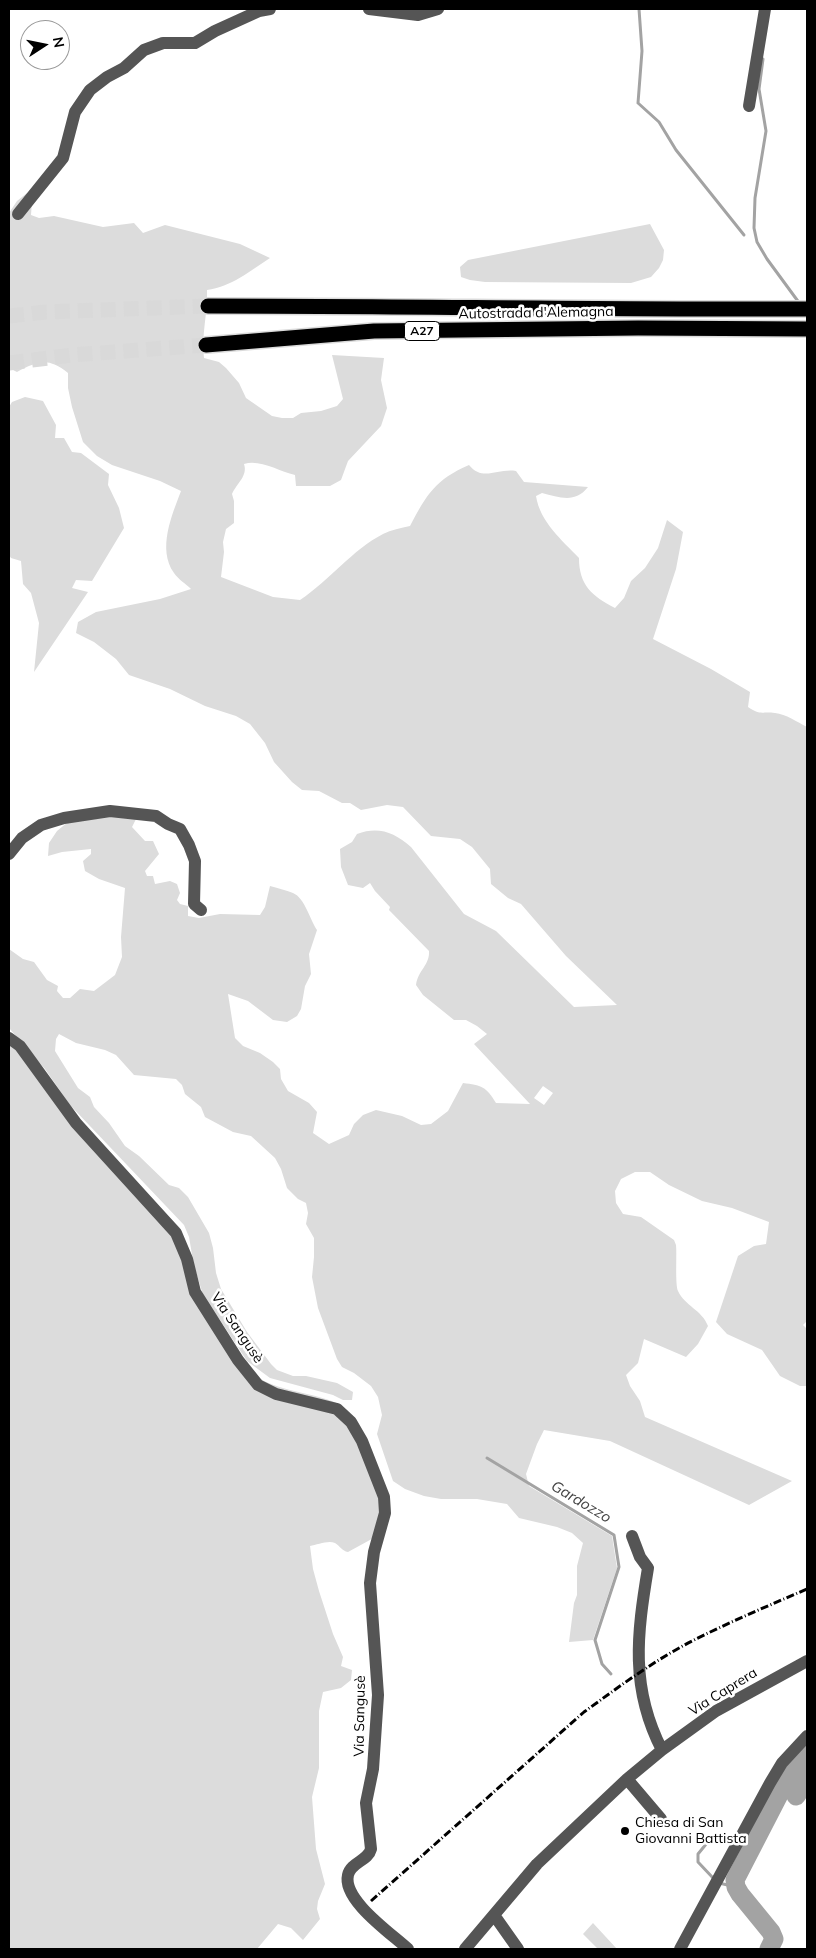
<!DOCTYPE html>
<meta charset="utf-8">
<style>
body{margin:0}
#map{position:relative;width:816px;height:1958px;overflow:hidden;background:#fff;font-family:Mulish,sans-serif}
canvas{display:block}
.frame{position:absolute;inset:0;border:10px solid #000;pointer-events:none}
.north{position:absolute;left:20px;top:20px;width:50px;height:50px;box-sizing:border-box;background:#fff;border:1px solid #999;border-radius:50%;rotate:79deg;font-size:14px;font-weight:700;line-height:20px;text-align:center;color:#000}
.north::after{content:'';display:block;margin:auto;width:18px;height:22px;background:#000;clip-path:polygon(50% 0,100% 100%,50% 72%,0 100%)}
</style>
<div id="map">
<canvas width="816" height="1958"></canvas>
<div class="frame"></div>
<div class="north">N</div>
</div>
<script>
const g = document.querySelector('canvas').getContext('2d');
g.lineJoin = 'round';
function fill(path, color) {
  g.fillStyle = color;
  g.fill(path, 'evenodd');
}
function trace(path, color, width, dash) {
  g.strokeStyle = color;
  g.lineWidth = width;
  g.lineCap = dash ? 'butt' : 'round';
  g.setLineDash(dash || []);
  g.stroke(path);
}
function drawText(font, color, halo, rows, align = 'center') {
  g.font = font + ' Mulish,sans-serif';
  g.lineWidth = 5;
  g.setLineDash([]);
  g.textBaseline = 'middle';
  g.strokeStyle = halo;
  g.fillStyle = color;
  for (const [text, x, y, turn = 0] of rows) {
    g.save();
    g.translate(x, y);
    g.rotate((+turn || 0) * Math.PI / 180);
    g.textAlign = isNaN(turn) ? turn : align;
    if (halo) g.strokeText(text, 0, 0);
    g.fillText(text, 0, 0);
    g.restore();
  }
}
fill(new Path2D(`
 M 27,193 L 32,201 L 31,215 L 39,218 L 54,216 L 103,227 L 134,223 L 143,233 L 165,225 L 240,244 L 270,258 C 250,271 231,287 207,290 C 208,313 201,335 204,358 L 219,362 L 226,368 L 239,383 L 246,398 L 272,416 L 282,418 L 293,418 L 301,413 L 321,411 L 337,406 L 343,399 L 332,355 L 384,358 L 381,380 L 387,408 L 381,426 L 348,461 L 341,480 L 330,486 L 296,486 L 295,475 C 278,471 260,459 244,464 C 248,476 237,483 232,494 L 234,501 L 234,523 L 226,529 L 223,542 L 224,552 L 221,577 L 273,597 L 300,600 C 330,580 352,550 383,534 C 391,530 401,528 410,526 C 427,494 435,480 469,465 C 483,482 497,468 516,471 L 524,482 L 588,487 C 575,504 559,497 542,493 L 536,496 C 540,522 562,540 579,558 C 579,585 592,596 615,608 L 624,598 L 631,581 L 645,568 L 658,548 L 667,520 L 683,532 L 676,569 L 653,639 L 711,669 L 750,692 L 748,707 C 762,716 761,711 775,713 C 786,714 797,722 807,727 L 807,1321 L 803,1325 L 807,1329 L 807,1386 L 800,1386 L 780,1376 L 762,1350 L 727,1334 L 716,1322 L 738,1256 L 754,1246 L 766,1244 L 769,1222 L 732,1208 L 702,1201 L 669,1185 L 650,1172 L 635,1172 L 621,1179 L 615,1191 L 616,1203 L 623,1214 L 641,1217 L 674,1240 L 676,1245 C 677,1255 675,1284 678,1291 C 685,1306 702,1310 708,1326 L 698,1344 L 686,1357 L 644,1339 L 638,1363 L 626,1375 L 630,1386 L 640,1401 L 645,1417 L 792,1481 L 749,1505 L 610,1441 L 544,1430 L 537,1444 L 526,1474 L 529,1486 L 612,1536 L 617,1568 L 593,1640 L 569,1642 L 574,1603 L 577,1595 L 577,1566 L 583,1543 L 572,1533 L 557,1527 L 519,1518 L 507,1504 L 477,1499 L 441,1499 L 424,1496 L 405,1489 L 393,1481 L 377,1434 L 382,1415 L 378,1397 L 371,1386 L 354,1373 L 342,1367 L 337,1359 L 318,1308 L 312,1277 L 314,1257 L 314,1238 L 306,1224 L 308,1213 L 306,1203 L 298,1199 L 287,1188 L 281,1169 L 275,1158 L 251,1136 L 233,1132 L 205,1117 L 201,1107 L 185,1094 L 182,1085 L 176,1079 L 134,1075 L 116,1055 L 105,1050 L 76,1043 L 59,1034 L 56,1039 L 55,1051 L 78,1088 L 90,1097 L 94,1107 L 109,1123 L 125,1146 L 139,1156 L 169,1185 L 179,1188 L 188,1197 L 209,1233 L 213,1248 L 216,1273 L 221,1289 L 247,1332 L 271,1364 L 277,1370 L 293,1376 L 306,1376 L 337,1383 L 353,1392 L 352,1400 L 343,1400 L 333,1395 L 270,1378 L 247,1361 L 220,1320 L 205,1301 L 194,1266 L 189,1237 L 184,1225 L 70,1105 L 45,1069 L 9,1028 L 9,949 L 23,959 L 34,962 L 47,980 L 58,986 L 57,991 L 63,998 L 70,998 L 80,989 L 94,991 L 115,975 L 122,957 L 121,937 L 125,888 L 99,879 L 85,871 L 83,861 L 91,854 L 91,849 L 62,852 L 48,856 L 49,843 L 57,831 L 74,817 L 137,817 L 132,827 L 145,841 L 153,841 L 159,854 L 145,871 L 147,876 L 153,876 L 155,884 L 170,881 L 177,884 L 180,893 L 177,900 L 180,904 L 188,906 L 188,916 L 199,918 L 220,914 L 260,915 L 265,907 L 270,886 C 277,888 286,890 293,893 C 305,898 310,920 317,930 L 309,954 L 311,974 L 305,986 L 301,1009 L 297,1016 L 287,1022 L 273,1020 L 248,1001 L 228,994 L 235,1038 L 243,1046 L 260,1053 L 273,1062 L 280,1069 L 281,1079 L 288,1091 L 309,1103 L 317,1112 L 313,1133 L 329,1144 L 349,1135 L 354,1124 L 363,1115 L 376,1110 L 402,1116 L 421,1125 L 431,1124 L 448,1111 L 463,1083 C 481,1085 487,1087 496,1103 L 530,1104 L 474,1044 L 487,1034 L 477,1026 L 466,1020 L 454,1020 L 423,995 L 416,985 C 418,970 430,965 429,951 L 389,910 L 390,907 L 375,891 L 370,883 L 363,888 L 348,885 L 341,867 L 340,849 L 352,842 L 357,834 C 378,826 394,832 411,847 L 464,914 L 496,931 L 574,1007 L 617,1005 L 566,956 L 521,904 L 508,898 L 491,884 L 490,869 L 472,847 L 460,839 L 431,836 L 403,807 L 387,805 L 361,810 L 350,803 L 342,803 L 319,791 L 302,790 L 292,782 L 274,762 L 265,743 L 250,724 L 236,716 L 205,706 L 170,689 L 129,675 L 116,659 L 94,642 L 76,633 L 78,622 L 96,612 L 160,599 L 191,589 C 186,584 178,579 174,573 C 157,549 172,515 181,491 L 160,481 L 112,465 L 97,456 L 83,442 L 72,407 L 68,388 L 68,373 C 48,357 38,361 17,372 L 9,368 L 9,213 L 17,201 ZM 543,1086 L 553,1093 L 544,1105 L 534,1098 Z
 M 650,224 L 664,250 L 663,260 L 659,268 L 651,277 L 631,283 L 485,282 L 470,280 L 461,277 L 460,267 L 468,260 Z
 M 25,397 L 43,401 L 56,425 L 55,438 L 64,438 L 72,452 L 81,453 L 109,474 L 108,485 L 119,508 L 124,528 L 92,581 L 76,580 L 72,588 L 88,592 L 34,672 L 39,623 L 31,593 L 23,584 L 21,561 L 11,558 L 9,555 L 9,407 L 12,402 Z
 M 9,1036 L 65,1109 L 180,1228 L 201,1303 L 259,1378 C 284,1393 315,1392 341,1405 L 385,1493 L 379,1535 L 348,1552 C 342,1551 340,1546 335,1543 C 328,1540 317,1545 310,1546 L 313,1569 L 319,1591 L 333,1634 L 343,1657 L 341,1666 L 352,1670 L 351,1680 L 341,1688 L 323,1692 L 319,1711 L 319,1768 L 312,1797 L 316,1849 L 325,1884 L 318,1901 L 317,1909 L 320,1919 L 303,1940 L 291,1928 L 278,1924 L 257,1949 L 9,1949 Z
 M 593,1923 L 617,1949 L 598,1949 L 583,1934 Z`), '#dcdcdc');
trace(new Path2D(`
 M 639,9 L 642,51 L 638,103 L 659,122 L 676,150 L 744,235
 M 763,59 L 759,89 L 766,131 L 755,198 L 754,228 L 757,242 L 767,259 L 800,304
 M 487,1458 L 614,1535 L 619,1567 L 595,1640 L 602,1664 L 611,1674
 M 711,1838 L 698,1854 L 698,1862 L 714,1879
 M 719,1883 L 736,1887`), '#a3a3a3', 3);
trace(new Path2D(`
 M 796,1796 L 807,1779
 M 769,1949 L 774,1939 L 771,1932 L 740,1894 L 736,1887 L 735,1880 L 784,1785 L 807,1753`), '#a3a3a3', 19);
trace(new Path2D(`
 M 9,316 L 45,312 L 208,306
 M 9,363 L 72,355 L 206,345`), '#d9d9d9', 15, [15, 8]);
const highway = new Path2D(`
 M 208,306 C 408,306 608,310 807,309
 M 206,345 L 374,331 L 638,328 L 807,329`);
trace(highway, '#dbdbdb', 18);
trace(new Path2D(`
 M 369,9 L 418,15 L 438,9
 M 749,106 L 765,9
 M 18,214 L 63,158 L 75,112 L 90,90 L 107,77 L 124,68 L 144,50 L 163,43 L 195,43 L 215,31 L 259,11 L 270,9
 M 9,854 L 22,838 L 41,825 L 64,818 L 110,811 L 156,816 L 168,824 L 180,829 L 189,845 L 195,861 L 194,904 L 201,910
 M 9,1038 L 20,1046 L 76,1123 L 176,1233 L 187,1259 L 195,1292 L 238,1360 L 258,1385 L 276,1394 L 337,1409 L 351,1422 L 362,1441 L 384,1497 L 385,1513 L 374,1552 L 370,1583 L 378,1695 L 373,1769 L 366,1803 L 371,1849 C 368,1861 351,1862 348,1875 C 342,1900 392,1934 408,1949
 M 632,1536 L 640,1557 L 648,1568 C 637,1634 630,1688 662,1750
 M 627,1779 L 661,1819
 M 494,1915 L 518,1949
 M 465,1949 L 537,1864 L 627,1779 L 662,1750 L 716,1711 L 807,1661
 M 680,1949 L 770,1783 L 782,1763 L 807,1736`), '#555', 12);
trace(highway, '#000', 15);
trace(new Path2D(`
 M 371,1901 L 584,1712 C 620,1686 656,1659 696,1639 C 732,1621 770,1605 807,1589`), '#000', 3, [8, 2.5, 1, 2.5]);
for (const [x, y, r, color] of [
 [625,1831,5,"#000"]
]) {
  const dot = new Path2D();
  dot.arc(x, y, r, 0, 2 * Math.PI);
  g.fillStyle = color;
  g.fill(dot);
  trace(dot, '#fff', 2);
}
for (const [x, y, w] of [
 [422,331,35]
]) {
  const box = new Path2D();
  box.roundRect(x - w / 2, y - 9.5, w, 19, 4);
  g.fillStyle = '#fff';
  g.fill(box);
  trace(box, '#000', 1);
}
drawText('bold 12px', '#000', null, [
 ["A27",422,331]
]);
drawText('14px', '#000', '#fff', [
 ["Autostrada d'Alemagna",536,313,-1],
 ["Via Sangusè",237,1328,56],
 ["Via Caprera",723,1692,-32],
 ["Via Sangusè",360,1716,-89]
]);
drawText('14px', '#000', '#fff', [
 ["Chiesa di San",635,1823],
 ["Giovanni Battista",635,1839]
], 'left');
drawText('italic 15px', '#444', '#fff', [
 ["Gardozzo",581,1502,31]
]);
</script>
